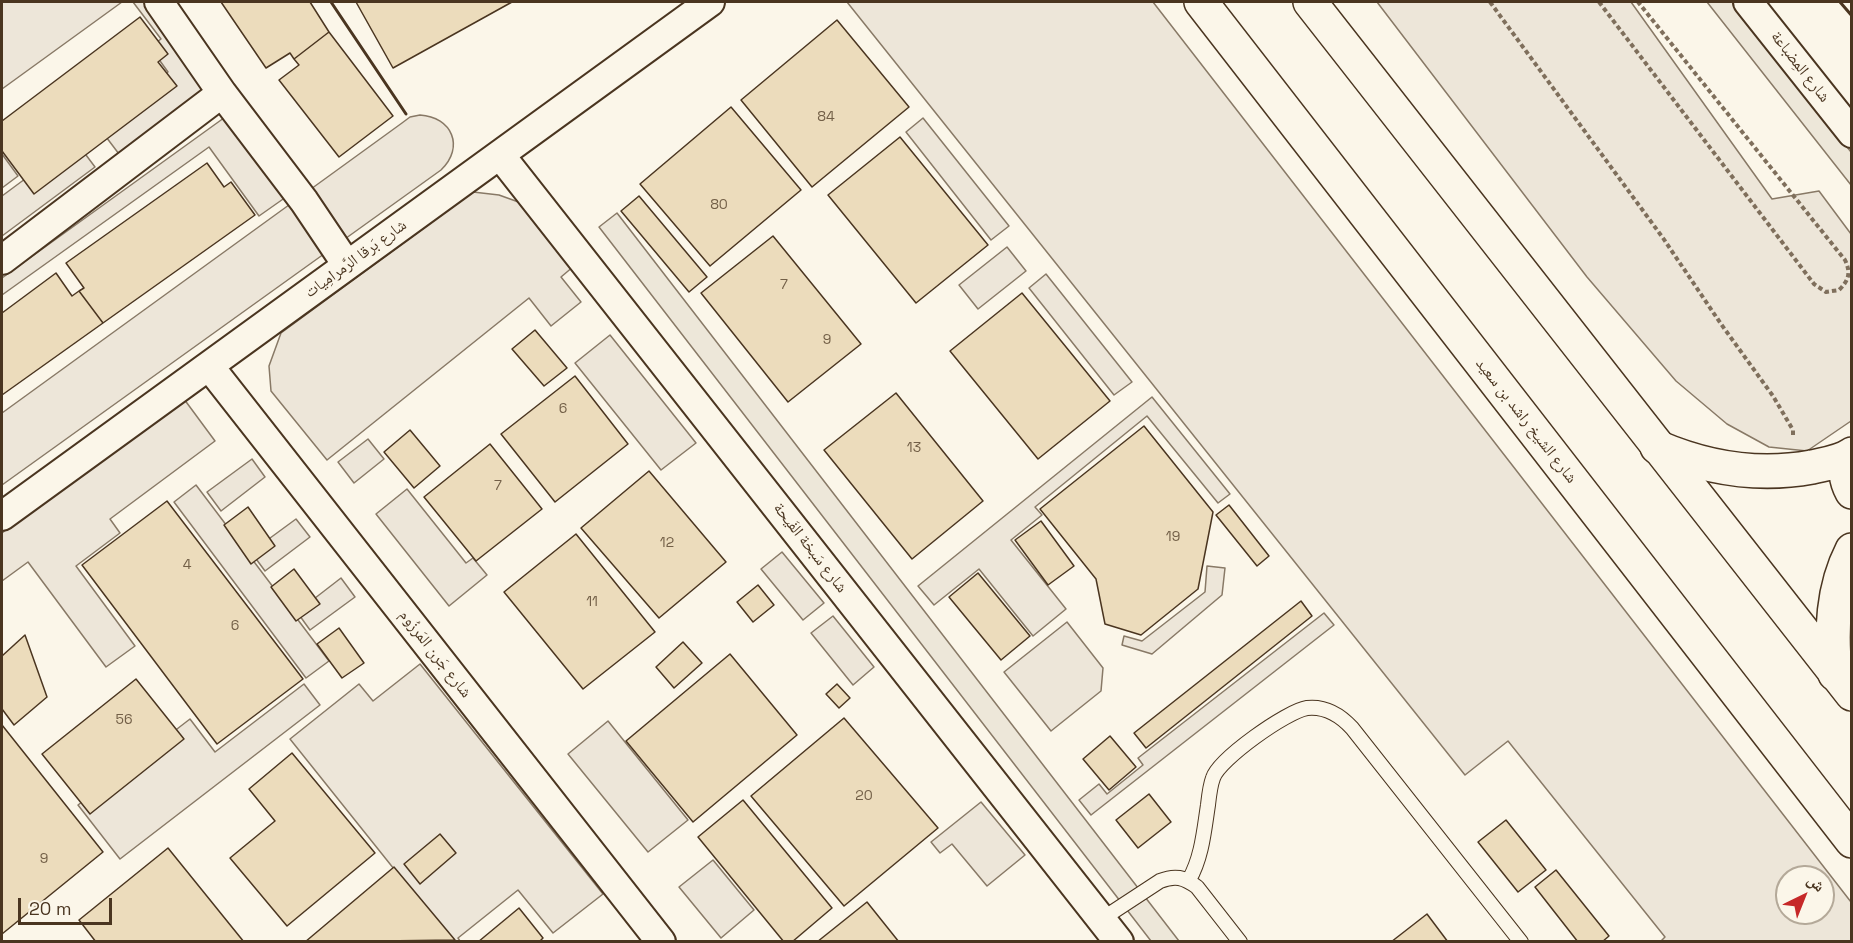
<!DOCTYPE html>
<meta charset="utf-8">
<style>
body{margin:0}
#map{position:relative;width:1853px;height:943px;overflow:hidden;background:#fbf6e9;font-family:"Space Grotesk","Noto Naskh Arabic",sans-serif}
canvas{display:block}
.frame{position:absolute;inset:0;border:3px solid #4a3520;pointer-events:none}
.north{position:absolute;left:1775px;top:865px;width:60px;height:60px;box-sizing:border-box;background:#fbf6e9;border:2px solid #b4a999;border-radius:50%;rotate:43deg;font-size:16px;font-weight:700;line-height:24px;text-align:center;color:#4a3520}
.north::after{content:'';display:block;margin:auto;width:21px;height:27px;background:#c62828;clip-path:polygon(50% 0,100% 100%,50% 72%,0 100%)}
.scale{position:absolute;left:18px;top:898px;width:94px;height:27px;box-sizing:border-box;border:3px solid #4a3520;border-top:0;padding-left:8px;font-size:18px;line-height:21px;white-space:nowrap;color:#4a3520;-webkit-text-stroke:4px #fbf6e9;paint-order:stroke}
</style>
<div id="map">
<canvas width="1853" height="943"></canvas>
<div class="frame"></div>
<div class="north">ش</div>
<div class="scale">20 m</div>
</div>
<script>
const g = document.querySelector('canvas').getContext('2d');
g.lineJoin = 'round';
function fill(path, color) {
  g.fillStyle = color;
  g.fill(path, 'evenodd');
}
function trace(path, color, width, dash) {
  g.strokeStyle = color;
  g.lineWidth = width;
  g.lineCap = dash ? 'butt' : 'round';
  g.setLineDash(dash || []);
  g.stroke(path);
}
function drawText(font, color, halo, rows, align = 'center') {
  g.font = font + ' "Space Grotesk","Noto Naskh Arabic",sans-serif';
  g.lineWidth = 4.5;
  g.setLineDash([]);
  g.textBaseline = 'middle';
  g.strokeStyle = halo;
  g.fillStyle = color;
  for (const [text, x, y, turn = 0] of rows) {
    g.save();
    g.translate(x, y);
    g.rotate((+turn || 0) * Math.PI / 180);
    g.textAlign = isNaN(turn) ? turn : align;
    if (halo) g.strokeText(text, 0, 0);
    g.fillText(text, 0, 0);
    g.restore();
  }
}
const green = new Path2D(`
 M 2,2 L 122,2 L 2,89 Z
 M 133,2 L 150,2 L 212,84 L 119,154 L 97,125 L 168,72 L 150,47 L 161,39 Z
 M 847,2 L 1153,2 L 1851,902 L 1851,941 L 1661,941 L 1665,937 L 1508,741 L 1465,775 ZM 1787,877 L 1823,877 L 1823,913 L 1787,913 Z
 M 1377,2 L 1631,2 L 1772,199 L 1819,191 L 1851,234 L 1851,421 L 1807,451 L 1769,447 L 1727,424 L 1676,381 L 1587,277 Z
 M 228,115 L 286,197 L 259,216 L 209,147 L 2,295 L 2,278 Z
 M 420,115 C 452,117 465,147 441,170 L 2,485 L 2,413 L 402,123 L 410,117 Z
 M 923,118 L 1009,226 L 991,240 L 906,132 Z
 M 83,151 L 95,167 L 2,236 L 2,196 L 60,153 Z
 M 2,154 L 18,176 L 2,188 Z
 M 473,192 L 499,195 L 524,204 L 574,266 L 561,277 L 581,302 L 551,326 L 529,298 L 327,460 L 271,391 L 269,366 L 281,333 Z
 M 1007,247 L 1026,271 L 978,309 L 959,285 Z
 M 1046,274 L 1132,382 L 1114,395 L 1029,288 Z
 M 610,335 L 696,443 L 661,470 L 575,363 Z
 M 1152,397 L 1230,494 L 1218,503 L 1147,416 L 1035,507 L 1042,515 L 1011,540 L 1066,609 L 1033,636 L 979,569 L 934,605 L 918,586 Z
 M 184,399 L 215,441 L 110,519 L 120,533 L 76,566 L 135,646 L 106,667 L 28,562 L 2,581 L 2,533 Z
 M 368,439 L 384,459 L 354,483 L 338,462 Z
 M 252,459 L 265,477 L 221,511 L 207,492 Z
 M 196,485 L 329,661 L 306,678 L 174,502 Z
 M 407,489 L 466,563 L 473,558 L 487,575 L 449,606 L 376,514 Z
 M 296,519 L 310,537 L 265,571 L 251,552 Z
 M 782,552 L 824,603 L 803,620 L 761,569 Z
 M 1207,566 L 1225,568 L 1222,595 L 1152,654 L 1122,645 L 1124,636 L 1142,641 L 1205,592 Z
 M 341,578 L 355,597 L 310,630 L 297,612 Z
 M 1324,613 L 1334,625 L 1091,815 L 1079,800 L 1099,784 L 1107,794 L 1143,765 L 1138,758 Z
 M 833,616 L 874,667 L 853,685 L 811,633 Z
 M 1067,622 L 1103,668 L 1101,691 L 1051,731 L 1004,672 Z
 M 420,664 L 603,894 L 553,933 L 518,890 L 458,938 L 460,941 L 438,941 L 446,934 L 290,739 L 359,684 L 373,701 Z
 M 304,684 L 320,705 L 120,859 L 78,805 L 190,719 L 215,752 Z
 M 608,721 L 688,820 L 648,852 L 568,754 Z
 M 981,802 L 1025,855 L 987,886 L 952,844 L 940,853 L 931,842 Z
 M 713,860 L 754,910 L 721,938 L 679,887 Z`);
fill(green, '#ede6d9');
trace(green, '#887966', 1.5);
const parking = new Path2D(`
 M 1707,2 L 1732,2 L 1851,152 L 1851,185 Z
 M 617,213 L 1179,941 L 1151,941 L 599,227 Z`);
fill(parking, '#ede7d9');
trace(parking, '#887966', 1.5);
const building = new Path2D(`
 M 221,2 L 310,2 L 329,32 L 294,59 L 290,53 L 266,68 Z
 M 356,2 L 512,2 L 393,68 Z
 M 140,17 L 168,54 L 158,62 L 177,86 L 34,194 L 2,151 L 2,121 Z
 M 837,20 L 909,107 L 812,187 L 741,100 Z
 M 329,32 L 393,116 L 339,157 L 279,80 L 299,65 L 294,59 Z
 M 731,107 L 801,190 L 710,266 L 640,184 Z
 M 900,137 L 988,245 L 916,303 L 828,195 Z
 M 207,163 L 224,187 L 231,182 L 255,215 L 103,323 L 79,291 L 84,288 L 66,263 Z
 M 639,196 L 707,277 L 689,292 L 621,211 Z
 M 773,236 L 861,344 L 788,402 L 701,293 Z
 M 56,273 L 72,296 L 79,291 L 103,323 L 2,395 L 2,313 Z
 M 1022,293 L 1110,401 L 1038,459 L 950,351 Z
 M 535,330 L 567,368 L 544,386 L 512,349 Z
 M 575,376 L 628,444 L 555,502 L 501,434 Z
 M 896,393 L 983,501 L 912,559 L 824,450 Z
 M 1144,426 L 1213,512 L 1198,589 L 1141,635 L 1105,624 L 1096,579 L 1040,509 Z
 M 410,430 L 440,466 L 414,488 L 384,452 Z
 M 490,444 L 542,509 L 476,561 L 424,497 Z
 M 649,471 L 726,562 L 659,618 L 581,528 Z
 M 167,501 L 303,679 L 217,744 L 82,565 Z
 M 1229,505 L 1269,556 L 1257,566 L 1216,515 Z
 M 248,507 L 275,546 L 251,564 L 224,525 Z
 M 1041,521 L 1074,566 L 1048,585 L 1015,540 Z
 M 576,534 L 655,632 L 583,689 L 504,592 Z
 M 294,569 L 320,604 L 296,621 L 271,587 Z
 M 978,573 L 1030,636 L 1001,660 L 949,597 Z
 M 758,585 L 774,605 L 753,622 L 737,602 Z
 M 1301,601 L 1312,616 L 1146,748 L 1134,733 Z
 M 339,628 L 364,663 L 342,678 L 317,644 Z
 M 25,635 L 47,697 L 14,725 L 2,709 L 2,656 Z
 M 683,642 L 702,663 L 674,688 L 656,667 Z
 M 730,654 L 797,735 L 693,822 L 626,741 Z
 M 136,679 L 184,739 L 90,814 L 42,754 Z
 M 837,684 L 850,698 L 839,708 L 826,694 Z
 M 844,718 L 938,828 L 844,906 L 751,796 Z
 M 2,725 L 103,852 L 2,934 Z
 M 1110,736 L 1136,767 L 1109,790 L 1083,759 Z
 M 292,753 L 375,853 L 287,926 L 230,858 L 275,821 L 249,789 Z
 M 1149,794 L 1171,822 L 1138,848 L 1116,820 Z
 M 743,800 L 832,908 L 792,942 L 784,942 L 698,837 Z
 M 1506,820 L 1546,870 L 1518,892 L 1478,842 Z
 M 440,834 L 456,853 L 420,884 L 404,864 Z
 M 168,848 L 244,942 L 96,942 L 79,920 Z
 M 394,867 L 455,940 L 305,942 Z
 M 1556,870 L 1609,936 L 1602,942 L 1578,942 L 1535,887 Z
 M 867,902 L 899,942 L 817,942 Z
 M 519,908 L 543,938 L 539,942 L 478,942 Z
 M 1427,914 L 1448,942 L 1391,942 Z`);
fill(building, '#ecdcbc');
trace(building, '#4a3520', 1.5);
const service = new Path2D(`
 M 1189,880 C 1202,857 1204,831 1208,805 C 1209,796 1210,786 1213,778 C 1219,759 1287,711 1307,708 C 1325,706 1340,715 1352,728 L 1521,942
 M 1102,919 L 1160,881 C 1175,875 1184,877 1197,887 L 1240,942`);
const minor = new Path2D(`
 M 159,2 L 222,93 L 304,201 L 347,265
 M 1748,2 L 1852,133
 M 500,155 L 1119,942
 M 2,260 L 222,93
 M 209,366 L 661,942
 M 2,516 L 710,2`);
const tertiary = new Path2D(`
 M 1657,447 C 1708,469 1758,477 1812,467 C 1824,464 1841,462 1852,454
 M 1848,457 C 1845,470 1845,479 1852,492
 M 1835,674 C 1831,631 1832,589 1852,550`);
const primary = new Path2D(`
 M 1201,2 L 1852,841
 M 1310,2 L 1852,694`);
trace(service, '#4a3520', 16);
trace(minor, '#4a3520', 32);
trace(tertiary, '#4a3520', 36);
trace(primary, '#4a3520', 36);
trace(new Path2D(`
 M 1490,2 L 1663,238 L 1721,324 L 1773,396 L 1793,430 L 1793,438
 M 1599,2 L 1814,284 L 1826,292 L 1839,290 C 1849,280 1851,273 1845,260 L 1638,2`), '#7f6f5c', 4, [4.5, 3]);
trace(service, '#fbf6e9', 14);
trace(minor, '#fbf6e9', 28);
trace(tertiary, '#fbf6e9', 33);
trace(primary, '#fbf6e9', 33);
trace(new Path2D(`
 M 331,2 L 406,114
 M 1840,2 L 1852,16`), '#4a3520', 3);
drawText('14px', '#725f47', null, [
 ["84",826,117],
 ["80",719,205],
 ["7",784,285],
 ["9",827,340],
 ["6",563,409],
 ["13",914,448],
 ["7",498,486],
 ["19",1173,537],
 ["12",667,543],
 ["4",187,565],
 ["11",592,602],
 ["6",235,626],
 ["56",124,720],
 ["20",864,796],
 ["9",44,859]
]);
drawText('16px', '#4a3520', '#fbf6e9', [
 ["شارع المِضباعة",1800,67,52],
 ["شارع بَرقا الرَّمرامِيات",356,259,-36],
 ["شارع الشيخ راشد بن سعيد",1526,421,52],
 ["شارع سَبخة الفَيحة",810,548,52],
 ["شارع جَرن المَرزُوم",435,654,52]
]);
</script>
